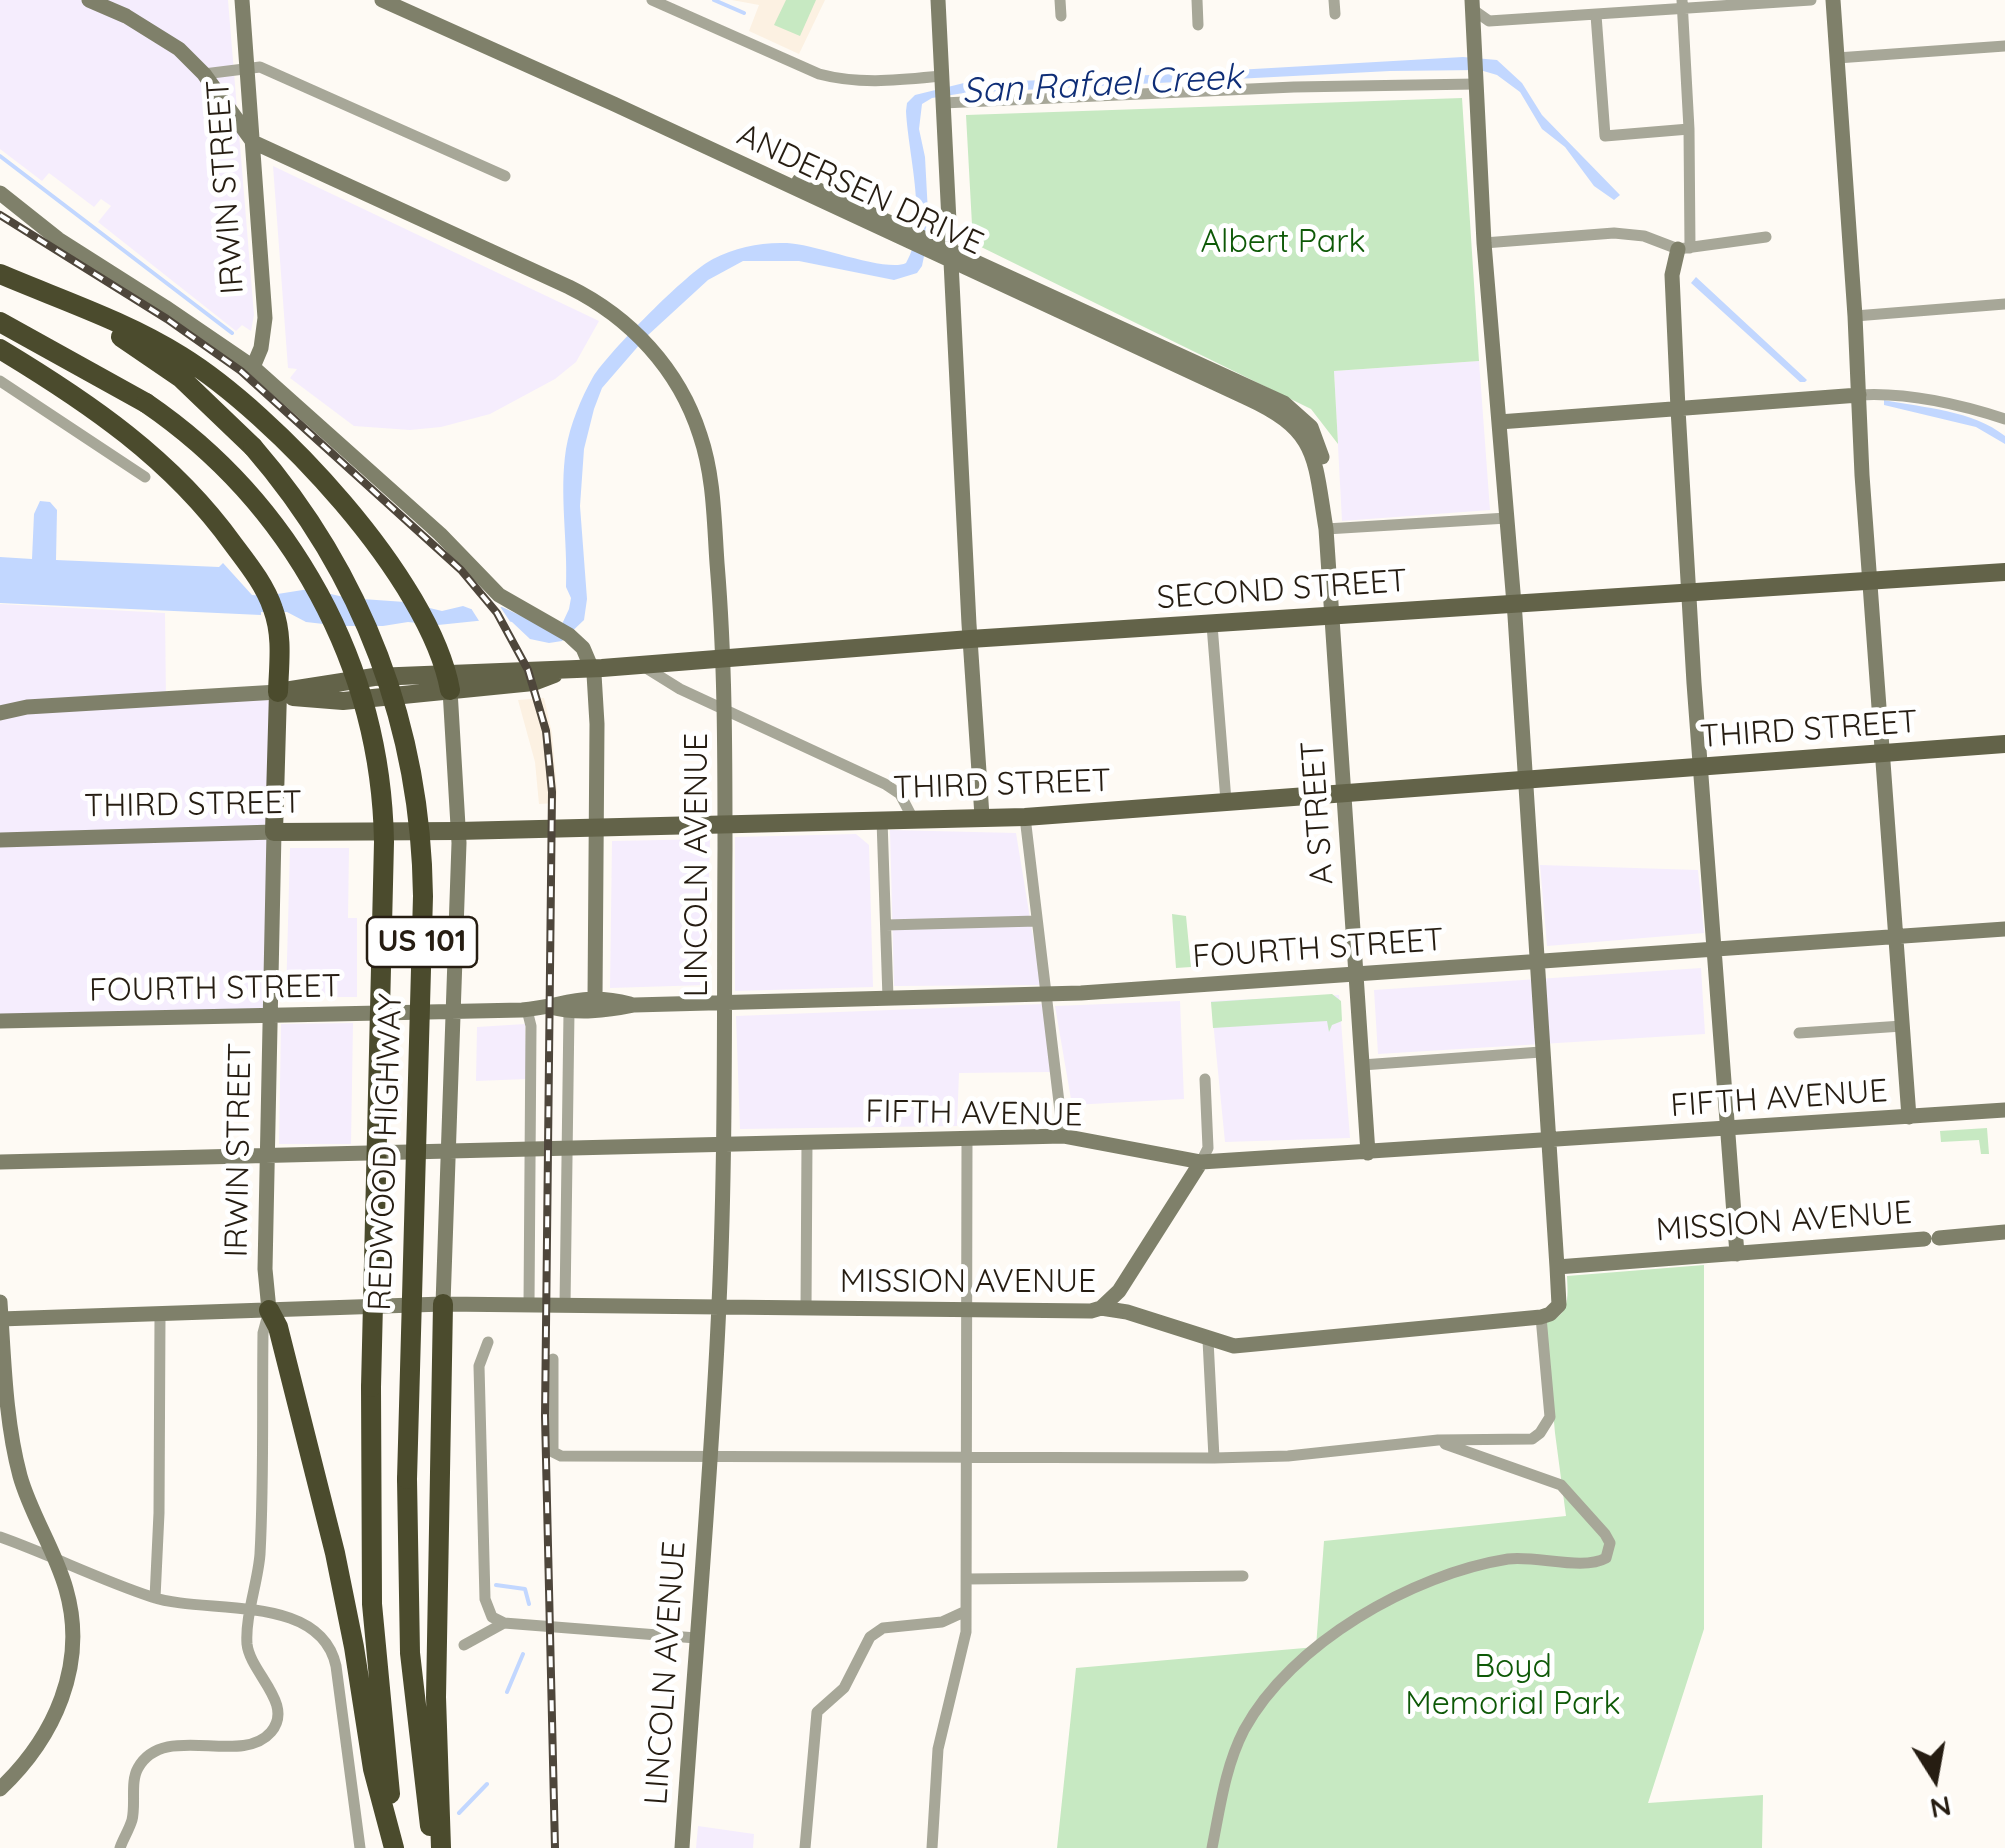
<!DOCTYPE html>
<style>
body{margin:0}
#map{position:relative;width:2005px;height:1848px;overflow:hidden;background:#fefaf4;font-family:Quicksand,sans-serif}
canvas{display:block}
.north{position:absolute;left:1885px;top:1728px;width:100px;height:100px;-webkit-text-stroke:8px #fff;paint-order:stroke;rotate:169deg;font-size:28px;font-weight:700;line-height:40px;text-align:center;color:#261d12}
.north::after{content:'';display:block;margin:auto;width:35px;height:45px;background:#261d12;clip-path:polygon(50% 0,100% 100%,50% 72%,0 100%)}
</style>
<div id="map">
<canvas width="2005" height="1848"></canvas>
<div class="north">N</div>
</div>
<script>
const g = document.querySelector('canvas').getContext('2d');
g.lineJoin = 'round';
function fill(path, color) {
  g.fillStyle = color;
  g.fill(path, 'evenodd');
}
function trace(path, color, width, dash) {
  g.strokeStyle = color;
  g.lineWidth = width;
  g.lineCap = dash ? 'butt' : 'round';
  g.setLineDash(dash || []);
  g.stroke(path);
}
function drawText(font, color, halo, rows, align = 'center') {
  g.font = font + ' Quicksand,sans-serif';
  g.lineWidth = 10;
  g.setLineDash([]);
  g.textBaseline = 'middle';
  g.strokeStyle = halo;
  g.fillStyle = color;
  for (const [text, x, y, turn = 0] of rows) {
    g.save();
    g.translate(x, y);
    g.rotate((+turn || 0) * Math.PI / 180);
    g.textAlign = isNaN(turn) ? turn : align;
    if (halo) g.strokeText(text, 0, 0);
    g.fillText(text, 0, 0);
    g.restore();
  }
}
fill(new Path2D(`
 M 0,0 L 228,0 L 254,315 L 251,331 L 242,325 L 236,331 L 98,222 L 111,206 L 101,199 L 94,207 L 49,173 L 42,181 L 0,149 Z
 M 273,166 L 599,321 L 576,362 L 555,379 L 490,414 L 441,427 L 410,430 L 354,426 L 290,378 L 297,369 L 288,368 Z
 M 1479,361 L 1490,510 L 1342,521 L 1334,371 Z
 M 0,604 L 165,613 L 166,701 L 274,695 L 264,1011 L 0,1027 Z
 M 890,830 L 1016,833 L 1041,985 L 894,986 Z
 M 856,834 L 869,845 L 873,987 L 735,991 L 735,837 Z
 M 710,839 L 706,985 L 610,988 L 612,841 Z
 M 290,848 L 349,848 L 348,918 L 357,918 L 357,997 L 286,997 Z
 M 1540,865 L 1698,870 L 1704,933 L 1547,946 Z
 M 1701,968 L 1705,1034 L 1378,1054 L 1374,990 Z
 M 1339,995 L 1350,1138 L 1225,1142 L 1211,1001 Z
 M 1180,1001 L 1184,1099 L 1072,1105 L 1055,1006 Z
 M 1044,1004 L 1052,1072 L 959,1073 L 957,1126 L 740,1129 L 736,1016 Z
 M 353,1023 L 351,1144 L 279,1144 L 281,1024 Z
 M 525,1024 L 527,1079 L 476,1081 L 477,1027 Z
 M 698,1826 L 754,1834 L 753,1848 L 696,1848 Z`), '#f5edfd');
fill(new Path2D(`
 M 732,0 L 825,0 L 799,54 L 749,31 L 759,5 Z
 M 544,698 L 552,733 L 557,791 L 556,803 L 539,804 L 535,762 L 518,700 Z`), '#fcf1e2');
fill(new Path2D(`
 M 786,0 L 816,0 L 800,36 L 774,25 Z
 M 1462,98 L 1479,361 L 1334,371 L 1338,444 L 1311,409 L 973,243 L 966,115 Z
 M 1172,914 L 1186,916 L 1191,967 L 1176,968 Z
 M 1332,994 L 1341,1001 L 1342,1021 L 1332,1025 L 1329,1032 L 1327,1021 L 1213,1028 L 1211,1002 Z
 M 1987,1128 L 1989,1154 L 1981,1154 L 1979,1140 L 1941,1142 L 1940,1131 Z
 M 1704,1265 L 1704,1629 L 1648,1803 L 1763,1795 L 1762,1848 L 1057,1848 L 1076,1668 L 1316,1647 L 1324,1541 L 1566,1516 L 1555,1433 L 1545,1323 C 1570,1316 1568,1298 1567,1276 Z`), '#c7e9c2');
fill(new Path2D(`
 M 1463,57 L 1497,60 L 1522,83 L 1542,115 L 1620,195 L 1614,200 L 1594,186 L 1565,147 L 1542,129 L 1520,92 L 1497,75 L 1480,70 L 1390,71 L 964,93 L 932,98 L 922,104 L 919,129 L 925,157 L 929,232 L 922,266 L 917,273 L 894,280 L 799,261 L 743,261 L 708,280 L 647,336 L 602,388 L 594,409 L 584,449 L 580,506 L 587,599 L 584,620 L 562,641 L 549,643 L 530,639 L 512,622 L 496,619 L 438,625 L 408,622 L 383,626 L 341,626 L 306,622 L 287,612 L 261,612 L 261,615 L 0,603 L 0,557 L 32,559 L 34,514 L 40,501 L 50,502 L 57,510 L 56,560 L 219,567 L 223,563 L 252,595 L 265,596 L 309,589 L 348,598 L 405,602 L 442,611 L 463,606 L 471,609 L 502,607 L 530,620 L 562,624 L 569,609 L 571,598 L 566,587 C 568,541 559,494 566,449 C 570,425 581,398 593,377 C 609,352 687,272 713,259 C 736,247 761,242 787,243 C 815,244 887,273 906,263 C 929,227 908,154 906,111 L 907,103 L 915,95 L 964,83 L 1097,78 Z
 M 1696,277 L 1807,380 L 1805,382 L 1800,382 L 1691,283 Z
 M 1884,400 C 1924,408 1972,410 2005,436 L 2005,444 L 1976,427 L 1884,405 Z`), '#c2d7ff');
fill(new Path2D(`
 M 467,602 L 497,602 L 513,626 L 495,622 L 481,624 Z`), '#fefaf4');
trace(new Path2D(`
 M 714,0 L 744,13
 M 0,156 L 232,333
 M 496,1585 L 525,1589 L 529,1604
 M 507,1692 L 523,1654
 M 459,1813 L 487,1784`), '#c2d7ff', 4);
trace(new Path2D(`
 M 652,0 L 819,74 C 860,85 900,80 942,76
 M 1060,0 L 1061,16
 M 1197,0 L 1198,25
 M 1334,0 L 1335,14
 M 1682,0 L 1689,129 L 1690,248
 M 1472,9 L 1489,21 L 1811,0
 M 1596,15 L 1605,136 L 1689,129
 M 1837,58 L 2005,46
 M 204,74 L 260,67 L 505,176
 M 943,103 L 1294,87 L 1476,84
 M 1484,243 L 1614,233 L 1644,236 L 1678,249 L 1766,237
 M 1855,316 L 2005,304
 M 0,381 L 145,477
 M 1859,395 C 1907,392 1959,404 2005,419
 M 1326,529 L 1507,518
 M 1212,625 L 1226,801
 M 643,666 L 680,689 L 885,784 L 900,794 L 913,819
 M 1025,817 L 1063,1136
 M 882,820 L 888,998
 M 886,925 L 1037,921
 M 527,1010 L 531,1026 L 529,1304
 M 1799,1033 L 1902,1026
 M 1362,1065 L 1541,1052
 M 1201,1162 L 1208,1148 L 1205,1079
 M 565,1305 L 569,1012
 M 806,1309 L 807,1141
 M 1208,1340 L 1214,1458
 M 488,1342 L 479,1366 L 485,1599 L 492,1617 L 504,1623
 M 553,1359 L 553,1452 L 561,1456 L 1214,1458 L 1288,1456 L 1438,1440 L 1532,1439 L 1540,1433 L 1550,1417 L 1541,1317
 M 0,1537 C 51,1555 100,1580 152,1597 C 205,1615 320,1592 336,1666 L 360,1848
 M 967,1579 L 1243,1576
 M 155,1598 L 159,1513 L 160,1316
 M 464,1645 L 504,1623 L 696,1638
 M 120,1848 C 123,1839 129,1830 132,1820 C 136,1804 130,1782 138,1768 C 164,1721 241,1767 271,1732 C 295,1704 250,1673 247,1644 C 245,1616 258,1582 260,1554 C 264,1480 262,1407 263,1333 L 269,1311
 M 805,1848 L 817,1712 L 844,1688 L 870,1637 L 883,1628 L 942,1622 L 966,1611
 M 932,1848 L 938,1749 L 966,1632 L 967,1137
 M 1212,1848 C 1220,1808 1225,1767 1244,1730 C 1291,1643 1413,1574 1508,1559 C 1536,1555 1583,1571 1606,1558 L 1610,1543 L 1605,1534 L 1561,1485 L 1445,1444`), '#a7a798', 11);
trace(new Path2D(`
 M 89,0 L 126,16 L 179,49 L 204,74 L 253,142 L 569,287 C 630,317 679,369 700,435 C 714,476 714,520 717,563 C 725,659 725,752 725,848 C 724,1000 726,1152 719,1304 C 711,1485 694,1667 682,1848
 M 242,0 L 265,318 L 261,348 L 253,367
 M 382,0 L 614,104 L 1247,398 C 1319,431 1314,457 1326,529 L 1368,1153
 M 938,0 L 969,624 L 982,816
 M 1472,0 L 1484,243 L 1515,616 L 1557,1267
 M 1833,0 L 1855,316 L 1862,475 L 1909,1117
 M 799,181 L 1284,403 L 1311,427 L 1322,457
 M 0,193 L 58,239 L 165,307 L 253,367 L 440,534 L 499,595 L 569,635 L 583,648 L 594,674 L 597,724 L 595,998
 M 1678,249 L 1672,275 L 1678,409 L 1694,683 L 1737,1254
 M 1499,422 L 1859,395
 M 0,713 L 27,707 L 278,692
 M 0,840 L 274,832 L 265,1269 L 269,1310
 M 550,1007 C 578,1014 605,1011 634,1005 L 1081,993 L 2005,929
 M 0,1021 L 522,1010 C 565,1006 583,992 630,1004
 M 0,1162 L 1063,1136 L 1201,1162 L 2005,1110
 M 1939,1238 L 2005,1232
 M 0,1302 C 4,1359 5,1420 20,1476 C 31,1515 55,1550 66,1589 C 88,1665 54,1738 0,1789
 M 443,1304 L 459,843 L 450,690
 M 1101,1308 L 1119,1291 L 1201,1162
 M 0,1319 L 443,1304 L 1091,1311 L 1101,1308 L 1127,1312 L 1234,1346 L 1541,1317 L 1550,1314 L 1559,1305 L 1557,1267 L 1924,1239`), '#7f806a', 15);
trace(new Path2D(`
 M 278,692 L 274,832 L 458,831 L 1025,817 L 2005,744
 M 278,692 L 374,677 L 602,668 L 970,639 L 2005,572
 M 293,697 L 343,701 L 533,682 L 554,674`), '#636349', 18);
trace(new Path2D(`
 M 0,274 C 61,300 125,321 181,356 C 275,414 430,579 450,690
 M 0,322 L 146,403
 M 121,337 L 181,378 L 253,447
 M 0,349 C 88,402 172,459 233,544 C 248,564 265,585 273,609 C 283,636 279,664 278,692
 M 269,1310 L 278,1327 L 335,1553 L 354,1647 L 373,1769 L 394,1848
 M 371,1387 L 372,1604 L 390,1794
 M 407,1479 L 410,1653 L 430,1826
 M 441,1848 L 436,1697 L 443,1304`), '#4b4b2d', 20);
const rail = new Path2D(`
 M 0,215 L 167,319 L 241,371 L 461,570 L 497,613 L 528,670 L 546,731 L 552,792 L 545,1416 L 555,1848`);
trace(rail, '#4e463b', 8);
trace(rail, '#fff', 4, [11]);
trace(new Path2D(`
 M 146,403 C 292,503 381,665 384,842 L 371,1387
 M 253,447 C 363,574 421,728 423,896 L 407,1479`), '#4b4b2d', 20);
for (const [x, y, w] of [
 [422,942,110]
]) {
  const box = new Path2D();
  box.roundRect(x - w / 2, y - 25, w, 50, 8);
  g.fillStyle = '#fff';
  g.fill(box);
  trace(box, '#261d12', 2.5);
}
drawText('bold 30px', '#261d12', null, [
 ["US 101",422,942]
]);
drawText('32px', '#261d12', '#fff', [
 ["IRWIN STREET",226,187,-94],
 ["ANDERSEN DRIVE",860,190,25],
 ["SECOND STREET",1282,590,-4],
 ["THIRD STREET",1809,730,-4],
 ["THIRD STREET",1002,785,-2],
 ["THIRD STREET",193,805,-1],
 ["A STREET",1318,813,-94],
 ["LINCOLN AVENUE",697,865,-90],
 ["FOURTH STREET",1318,949,-4],
 ["FOURTH STREET",215,989,-1],
 ["FIFTH AVENUE",1779,1099,-4],
 ["FIFTH AVENUE",974,1114,1],
 ["IRWIN STREET",239,1150,-89],
 ["REDWOOD HIGHWAY",386,1152,-88],
 ["MISSION AVENUE",1784,1222,-4],
 ["MISSION AVENUE",968,1282],
 ["LINCOLN AVENUE",666,1673,-86]
]);
drawText('32px', '#0e5907', '#fff', [
 ["Albert Park",1283,242],
 ["Boyd",1513,1667],
 ["Memorial Park",1513,1704]
]);
drawText('italic 35px', '#0f2e77', '#fff', [
 ["San Rafael Creek",1102,85,-3]
]);
</script>
